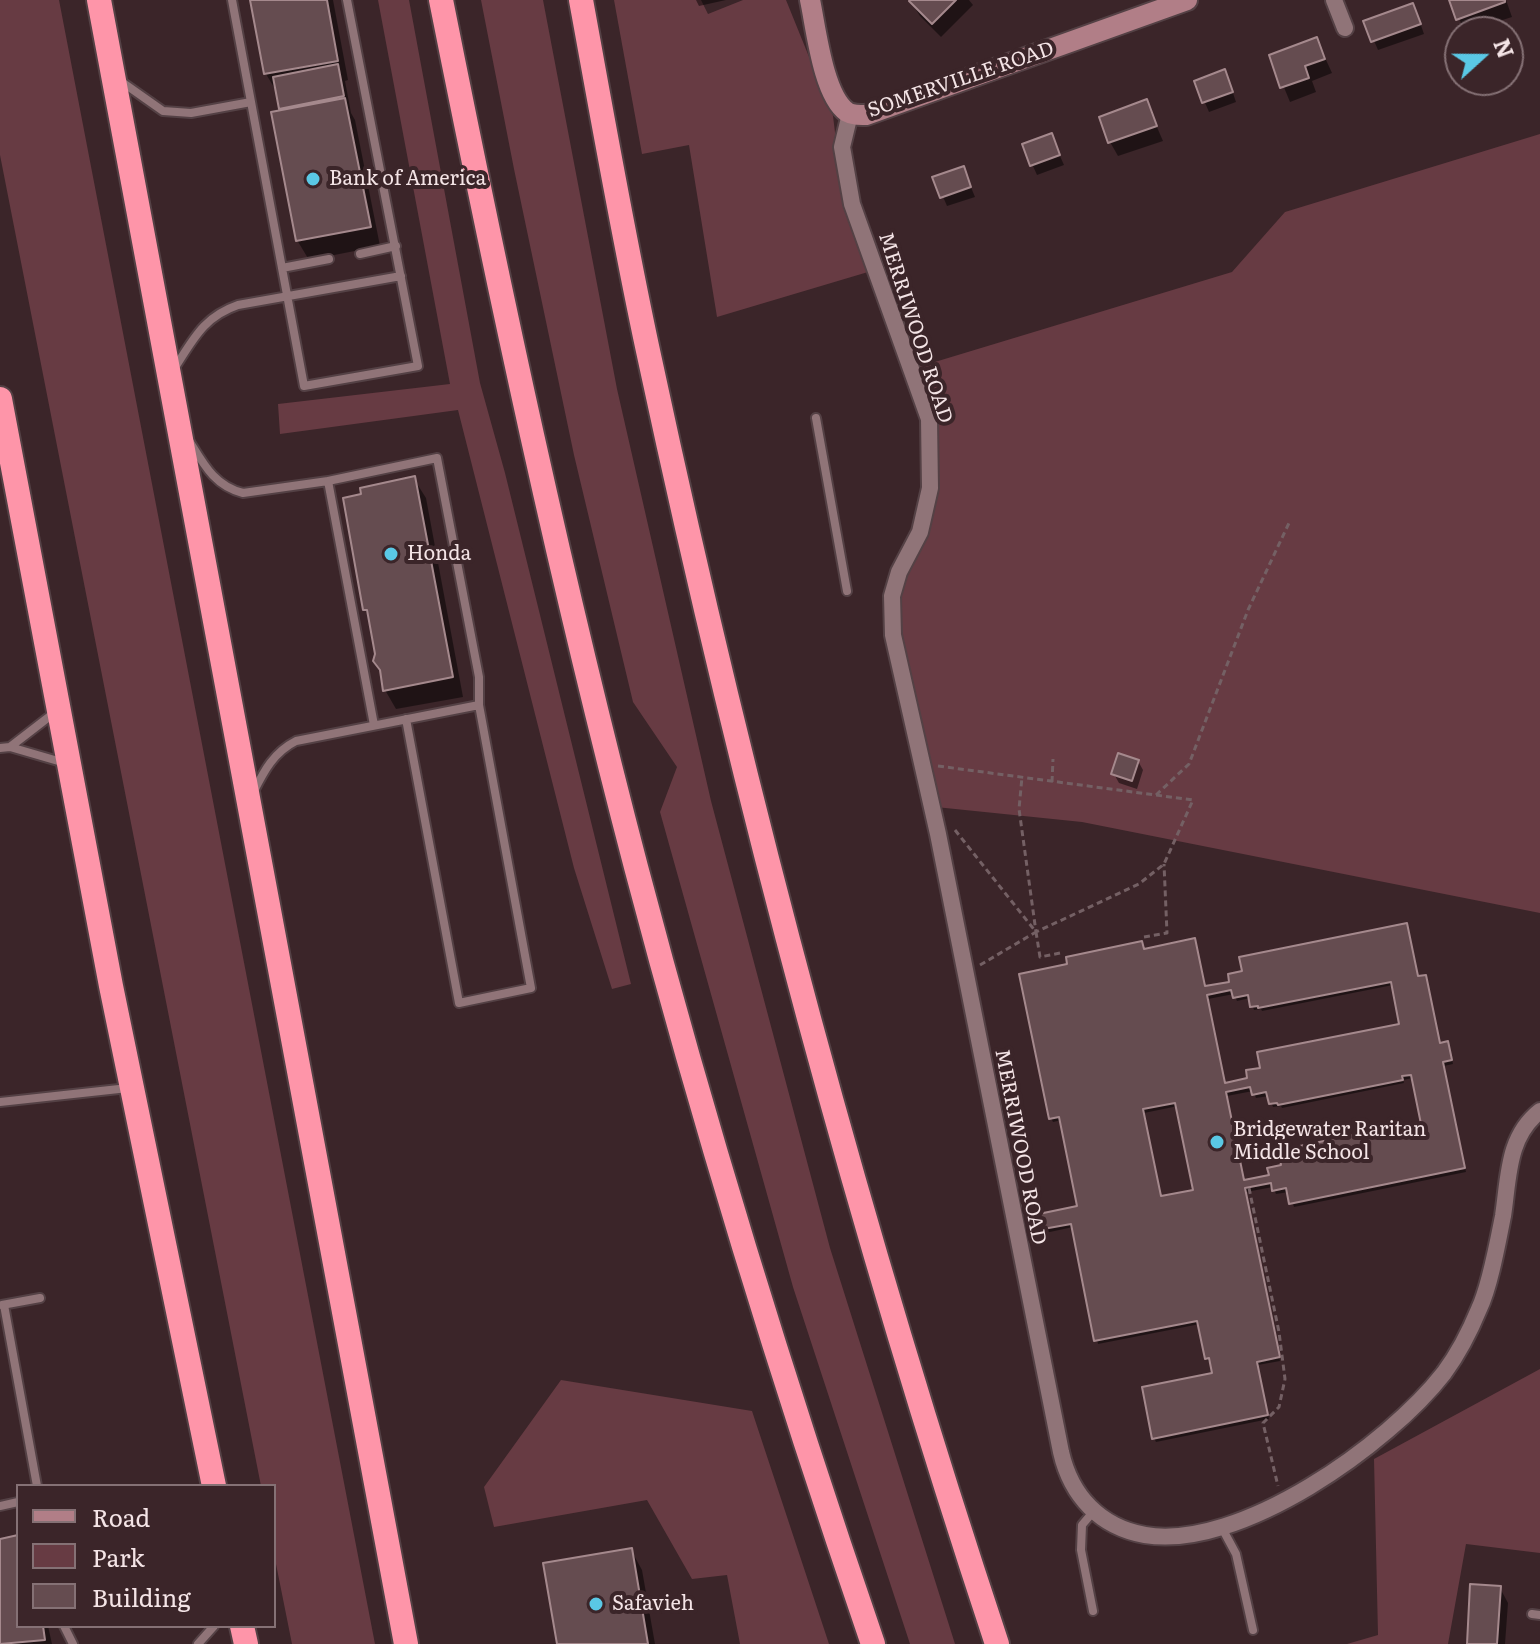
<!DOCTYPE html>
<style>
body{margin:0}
#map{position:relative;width:1540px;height:1644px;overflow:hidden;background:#3b2529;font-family:Literata,serif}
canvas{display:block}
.legend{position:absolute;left:16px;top:1484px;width:260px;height:144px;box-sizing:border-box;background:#3b2529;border:2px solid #857175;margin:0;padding:10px 14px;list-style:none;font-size:24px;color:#f4e4e6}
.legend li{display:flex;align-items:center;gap:16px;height:40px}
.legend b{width:40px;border:2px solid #857175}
.north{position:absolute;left:1444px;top:16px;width:80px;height:80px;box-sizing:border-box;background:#3b2529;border:2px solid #857175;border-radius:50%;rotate:69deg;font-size:22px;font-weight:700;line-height:32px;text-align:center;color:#f4e4e6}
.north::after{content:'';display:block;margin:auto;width:28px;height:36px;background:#5ac8e5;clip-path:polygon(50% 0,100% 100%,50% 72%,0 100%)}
</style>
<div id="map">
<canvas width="1540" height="1644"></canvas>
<ul class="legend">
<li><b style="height:10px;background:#b17e87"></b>Road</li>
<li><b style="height:22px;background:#673b43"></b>Park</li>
<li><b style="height:22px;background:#654c50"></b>Building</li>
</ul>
<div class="north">N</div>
</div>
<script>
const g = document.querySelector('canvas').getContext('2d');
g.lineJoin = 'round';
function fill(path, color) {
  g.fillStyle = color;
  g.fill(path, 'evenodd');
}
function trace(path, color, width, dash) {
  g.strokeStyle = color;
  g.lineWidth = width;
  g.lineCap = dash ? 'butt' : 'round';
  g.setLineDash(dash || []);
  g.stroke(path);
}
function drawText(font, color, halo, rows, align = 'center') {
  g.font = font + ' Literata,serif';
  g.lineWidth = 8;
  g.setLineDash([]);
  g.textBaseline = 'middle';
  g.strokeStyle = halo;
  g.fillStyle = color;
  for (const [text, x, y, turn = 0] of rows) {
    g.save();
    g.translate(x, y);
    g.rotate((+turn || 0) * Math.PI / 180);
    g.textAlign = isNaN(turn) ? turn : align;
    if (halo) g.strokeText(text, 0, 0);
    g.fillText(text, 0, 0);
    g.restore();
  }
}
fill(new Path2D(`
 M 0,0 L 59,0 L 375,1644 L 292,1644 L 274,1554 L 274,1486 L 261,1486 L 0,155 Z
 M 378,0 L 409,0 L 480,383 L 505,473 L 631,984 L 612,989 L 574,868 L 458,410 L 280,434 L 278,404 L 450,384 Z
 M 481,0 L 543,0 L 617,389 L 711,801 L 830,1248 L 955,1644 L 910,1644 L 793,1287 L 660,812 L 677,767 L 633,702 L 574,455 L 514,169 Z
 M 614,0 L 701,0 L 708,14 L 743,0 L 786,0 L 833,116 L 844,206 L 868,272 L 717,317 L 689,145 L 642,154 Z
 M 1540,134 L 1540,913 L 1082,822 L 926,806 L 890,611 L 934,463 L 915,368 L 1232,272 L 1285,212 Z
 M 1540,1369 L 1540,1553 L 1466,1544 L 1448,1644 L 1347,1644 L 1378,1635 L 1374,1459 Z
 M 561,1380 L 752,1411 L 829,1644 L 740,1644 L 727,1575 L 692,1579 L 647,1500 L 494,1527 L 484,1487 Z`), '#673b43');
fill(new Path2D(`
 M 252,0 L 333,0 L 348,80 L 345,81 L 351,113 L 355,120 L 380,246 L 309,260 L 297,240 L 283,112 L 278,94 L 266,74 Z
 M 696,0 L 726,0 L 699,6 Z
 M 913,0 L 969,0 L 973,5 L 941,37 L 920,16 L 911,2 Z
 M 1451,0 L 1506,0 L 1512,17 L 1465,32 Z
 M 1417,14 L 1424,34 L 1378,50 L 1366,22 Z
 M 1317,40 L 1332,73 L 1312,81 L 1316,92 L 1290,102 L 1271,56 Z
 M 1229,81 L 1236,102 L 1209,112 L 1196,82 Z
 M 1146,102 L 1163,141 L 1118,156 L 1110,142 Z
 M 1051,136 L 1064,165 L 1037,175 L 1024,146 Z
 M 963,168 L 975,197 L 947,206 L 935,178 Z
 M 414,479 L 426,498 L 463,697 L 396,709 L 385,690 L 370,618 L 365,610 Z
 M 1138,761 L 1143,770 L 1137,789 L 1119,783 L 1114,774 Z
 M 1406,925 L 1419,978 L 1440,1045 L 1449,1047 L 1453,1064 L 1444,1066 L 1466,1172 L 1294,1207 L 1289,1192 L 1276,1194 L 1273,1187 L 1246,1192 L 1280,1361 L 1258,1365 L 1269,1419 L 1156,1442 L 1154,1438 L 1215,1375 L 1212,1361 L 1209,1362 L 1206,1358 L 1200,1324 L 1098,1344 L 1073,1227 L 1036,1235 L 1034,1231 L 1031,1218 L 1079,1208 L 1062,1120 L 1053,1122 L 1051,1118 L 1144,951 L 1205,988 L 1232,983 ZM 1393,985 L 1401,1026 L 1250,1080 L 1225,1085 L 1208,999 L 1234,994 L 1237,1001 L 1250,998 L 1254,1010 L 1261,1009 L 1262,1011 ZM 1413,1078 L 1423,1125 L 1288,1153 L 1284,1166 L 1271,1177 L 1244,1182 L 1227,1096 L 1253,1091 L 1256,1098 L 1269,1096 L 1273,1107 L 1281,1106 L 1282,1108 L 1404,1083 L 1403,1080 ZM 1178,1106 L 1195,1192 L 1161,1198 L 1144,1113 Z
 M 18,1537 L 18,1626 L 48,1626 L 52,1644 L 0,1644 L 0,1541 Z
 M 631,1550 L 642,1570 L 655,1644 L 559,1644 Z
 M 1500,1588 L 1508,1603 L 1505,1644 L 1469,1644 Z`), '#0007');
const building = new Path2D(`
 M 250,0 L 327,0 L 338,61 L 264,74 Z
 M 910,0 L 956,0 L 932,24 L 909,1 Z
 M 1449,0 L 1505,0 L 1505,2 L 1456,20 Z
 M 1413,3 L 1421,24 L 1371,42 L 1363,21 Z
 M 1317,37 L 1325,59 L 1305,66 L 1309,78 L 1280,88 L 1269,55 Z
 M 338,64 L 344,96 L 279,109 L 273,77 Z
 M 1225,69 L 1233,92 L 1202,103 L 1194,81 Z
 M 345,98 L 371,227 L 296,241 L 271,112 Z
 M 1147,99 L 1157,126 L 1108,143 L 1099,117 Z
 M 1052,133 L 1060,155 L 1030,166 L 1022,144 Z
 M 964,166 L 971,187 L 940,198 L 932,177 Z
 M 415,476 L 453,677 L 383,691 L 380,670 L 373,661 L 375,654 L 367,610 L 363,610 L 343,498 L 361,494 L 360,488 Z
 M 1118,753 L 1139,760 L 1132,781 L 1111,774 Z
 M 1407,923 L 1418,976 L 1426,975 L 1440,1043 L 1448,1041 L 1452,1060 L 1443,1062 L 1465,1168 L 1289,1204 L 1286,1188 L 1272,1191 L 1271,1183 L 1245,1188 L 1280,1357 L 1257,1362 L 1268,1415 L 1152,1439 L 1142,1387 L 1212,1373 L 1209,1358 L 1205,1359 L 1197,1321 L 1094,1341 L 1071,1224 L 1032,1231 L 1029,1216 L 1077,1206 L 1059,1117 L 1049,1119 L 1019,974 L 1067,964 L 1066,957 L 1142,941 L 1144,949 L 1195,938 L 1205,986 L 1229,982 L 1228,974 L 1242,971 L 1239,957 ZM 1391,982 L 1399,1024 L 1257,1052 L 1260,1068 L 1246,1070 L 1247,1078 L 1225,1083 L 1207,995 L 1231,990 L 1233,998 L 1248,995 L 1250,1007 L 1258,1006 L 1258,1008 ZM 1411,1075 L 1421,1124 L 1413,1125 L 1412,1123 L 1285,1149 L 1286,1152 L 1279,1153 L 1281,1165 L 1267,1168 L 1269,1175 L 1244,1180 L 1226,1092 L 1250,1087 L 1252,1095 L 1266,1092 L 1269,1104 L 1277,1103 L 1278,1105 L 1403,1080 L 1402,1076 ZM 1175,1103 L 1193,1190 L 1161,1196 L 1143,1109 Z
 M 18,1535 L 18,1626 L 43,1626 L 45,1640 L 0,1644 L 0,1539 Z
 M 632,1548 L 648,1644 L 557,1644 L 543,1563 Z
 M 1470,1584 L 1501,1586 L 1497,1644 L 1467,1644 Z`);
fill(building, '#654c50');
trace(building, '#a5898d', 2);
const lane = new Path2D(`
 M 232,0 L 304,386 L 418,366 L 347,0
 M 119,80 L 163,111 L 191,113 L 251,102
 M 360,254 L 396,246
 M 282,268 L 329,259
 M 174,369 C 193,340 203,317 238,305 L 401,276
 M 816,418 L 847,591
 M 190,442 C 204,465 215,486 243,493 L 328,481
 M 406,719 L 459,1003 L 531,988 L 479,705
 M 10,747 L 54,713
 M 0,748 L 10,747 L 65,763
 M 254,791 C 264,771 274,752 296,741 L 479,705 L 479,677 L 437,458 L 328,481 L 374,725
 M 0,1102 L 128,1088
 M 2,1305 L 40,1298
 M 4,1305 L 37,1486
 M 0,1506 L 18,1502
 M 1222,1528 L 1236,1554 L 1253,1630
 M 1093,1611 L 1081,1550 L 1082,1525 L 1093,1512
 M 1532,1614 L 1540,1615
 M 64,1626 L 73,1644
 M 198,1644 L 214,1626`);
const street = new Path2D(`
 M 1334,0 L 1345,28
 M 850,114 L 842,147 L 852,204 L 929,419 L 930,488 L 920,532 L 899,572 L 892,596 L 893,635 L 938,834 L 1061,1452 C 1071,1496 1100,1527 1145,1535 C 1240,1551 1389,1444 1444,1373 C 1458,1354 1470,1331 1479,1309 C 1490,1286 1498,1241 1503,1216 C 1509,1177 1507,1137 1540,1111`);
const secondary = new Path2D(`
 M 810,0 C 816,28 823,95 847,112 C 852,115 859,115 866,115 L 1187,0`);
const highway = new Path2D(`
 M 99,0 L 406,1644
 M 441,0 C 499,291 561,581 636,867 C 705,1129 785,1388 873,1644
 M 581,0 C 603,120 624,241 650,360 C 743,794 857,1223 997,1644
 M 0,399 L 111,986 L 214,1486
 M 242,1626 L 246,1644`);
trace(lane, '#544145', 12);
trace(street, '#544145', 20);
trace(secondary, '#544145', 24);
trace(highway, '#544145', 28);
trace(new Path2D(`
 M 938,766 L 1193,800 L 1164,864 L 1139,884 L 1036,932 L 1019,809 L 1022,777
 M 1052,782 L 1053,759
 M 1156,795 L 1189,764 L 1248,610 L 1289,523
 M 955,830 L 1036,932 L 1040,957 L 1060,953
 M 1144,937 L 1167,933 L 1164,864
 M 980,965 L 1036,932
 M 1249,1188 L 1279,1332 L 1285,1379 L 1279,1407 L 1263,1423 L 1278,1486`), '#746064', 3, [6, 4]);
trace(lane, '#907478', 8);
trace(street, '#907478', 16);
trace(secondary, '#b17e87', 20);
trace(highway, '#fe95a9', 24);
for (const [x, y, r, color] of [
 [313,179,8,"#5ac8e5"],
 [391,554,8,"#5ac8e5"],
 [1217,1142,8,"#5ac8e5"],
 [596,1604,8,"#5ac8e5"]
]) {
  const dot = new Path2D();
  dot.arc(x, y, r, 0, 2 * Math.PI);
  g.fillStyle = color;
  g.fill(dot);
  trace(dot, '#3b2529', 3);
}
drawText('20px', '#f4e4e6', '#3b2529', [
 ["SOMERVILLE ROAD",961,80,-19],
 ["MERRIWOOD ROAD",915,328,72],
 ["MERRIWOOD ROAD",1020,1147,79]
]);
drawText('20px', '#f4e4e6', '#3b2529', [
 ["Bank of America",329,179],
 ["Honda",407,554],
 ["Bridgewater Raritan",1233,1130],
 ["Middle School",1233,1153],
 ["Safavieh",612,1604]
], 'left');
</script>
